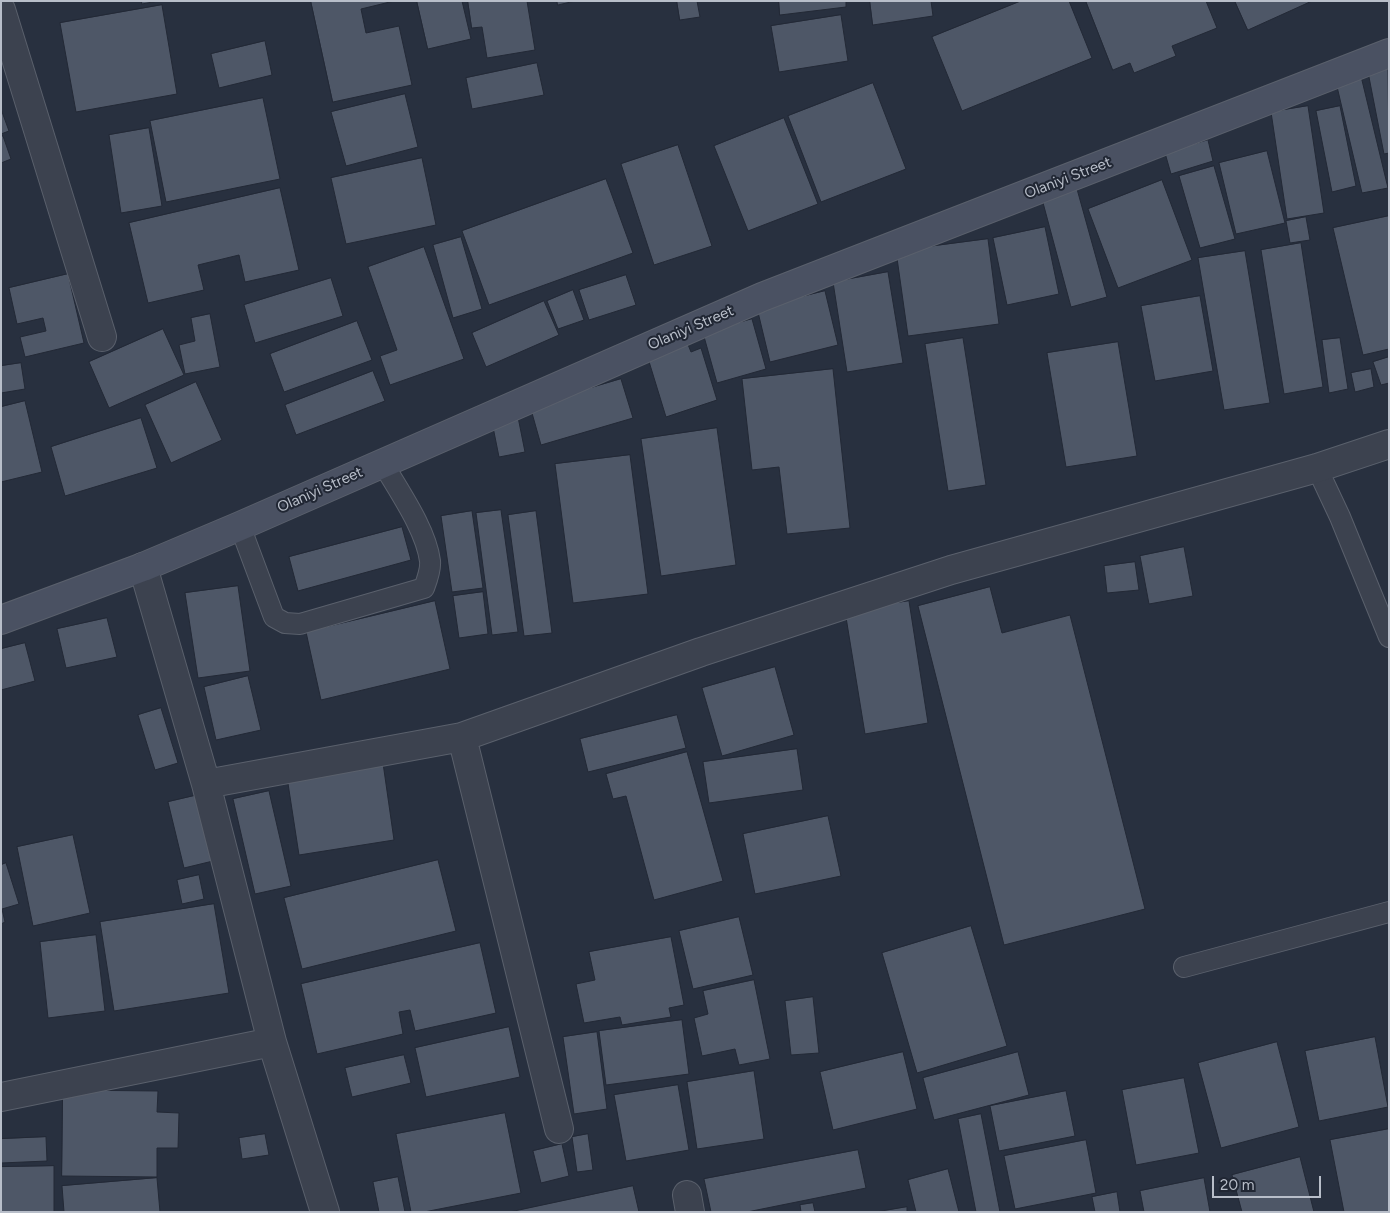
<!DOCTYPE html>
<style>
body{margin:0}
#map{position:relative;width:1390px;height:1213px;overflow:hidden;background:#28303f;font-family:Figtree,sans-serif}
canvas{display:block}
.frame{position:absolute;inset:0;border:2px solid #b8bec9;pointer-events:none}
.scale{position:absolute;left:1212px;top:1176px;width:109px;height:22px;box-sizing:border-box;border:2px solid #b8bec9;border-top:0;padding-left:6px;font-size:15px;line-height:18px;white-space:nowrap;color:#b8bec9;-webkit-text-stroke:4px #212734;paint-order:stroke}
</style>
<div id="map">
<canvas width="1390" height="1213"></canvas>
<div class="frame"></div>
<div class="scale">20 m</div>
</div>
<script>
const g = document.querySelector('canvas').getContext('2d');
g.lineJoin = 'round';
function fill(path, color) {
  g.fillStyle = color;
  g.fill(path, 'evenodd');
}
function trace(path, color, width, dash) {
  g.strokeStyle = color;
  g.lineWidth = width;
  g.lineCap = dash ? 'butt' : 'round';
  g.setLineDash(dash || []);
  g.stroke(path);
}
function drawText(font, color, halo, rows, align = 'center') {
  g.font = font + ' Figtree,sans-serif';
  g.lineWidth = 4;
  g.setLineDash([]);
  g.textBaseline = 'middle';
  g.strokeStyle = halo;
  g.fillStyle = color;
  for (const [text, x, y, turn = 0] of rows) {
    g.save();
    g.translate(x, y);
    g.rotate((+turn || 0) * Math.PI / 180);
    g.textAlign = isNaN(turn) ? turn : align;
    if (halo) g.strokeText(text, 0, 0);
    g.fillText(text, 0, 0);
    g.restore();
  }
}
const building = new Path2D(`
 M 142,1 L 158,1 L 142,4 Z
 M 311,1 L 394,1 L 361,9 L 366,33 L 399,26 L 412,85 L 333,102 Z
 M 417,1 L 462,1 L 471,39 L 428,49 Z
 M 468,1 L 527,1 L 535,50 L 487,58 L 482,27 L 472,28 Z
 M 557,1 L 575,1 L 558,5 Z
 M 677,1 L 697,1 L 700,17 L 680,20 Z
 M 779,1 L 846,1 L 846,7 L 780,15 Z
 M 870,1 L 931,1 L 933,16 L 873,25 Z
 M 1021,1 L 1069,1 L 1092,58 L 962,111 L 932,37 Z
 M 1086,1 L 1206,1 L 1217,28 L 1172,46 L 1176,56 L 1134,73 L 1130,63 L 1113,70 Z
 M 1235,1 L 1312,1 L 1248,30 Z
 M 162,5 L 177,94 L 76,112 L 60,23 Z
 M 841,15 L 848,61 L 779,72 L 771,26 Z
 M 265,41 L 272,75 L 219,88 L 211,54 Z
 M 537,63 L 544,95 L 472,109 L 466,78 Z
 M 1388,67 L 1389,153 L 1384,154 L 1368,72 Z
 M 1360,72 L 1388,188 L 1362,193 L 1335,78 Z
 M 873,83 L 906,169 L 821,202 L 788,116 Z
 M 405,94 L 418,147 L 346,166 L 331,112 Z
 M 263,98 L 280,179 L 166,202 L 150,121 Z
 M 1308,106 L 1324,213 L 1287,219 L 1271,112 Z
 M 1340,106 L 1356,186 L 1332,192 L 1316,111 Z
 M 1,109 L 9,131 L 1,134 Z
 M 784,118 L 818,204 L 748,231 L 714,146 Z
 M 149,128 L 162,206 L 121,213 L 109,135 Z
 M 3,136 L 11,159 L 1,163 L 1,137 Z
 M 1208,140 L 1213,161 L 1171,174 L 1165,153 Z
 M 678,145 L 712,246 L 654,265 L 621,164 Z
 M 1267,151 L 1285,223 L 1236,234 L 1219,163 Z
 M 422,158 L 436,225 L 346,244 L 331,178 Z
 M 1214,166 L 1235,239 L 1200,248 L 1179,176 Z
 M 606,179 L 633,253 L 489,305 L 462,231 Z
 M 1162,180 L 1192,260 L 1118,288 L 1088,209 Z
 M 280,188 L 299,270 L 245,282 L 239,255 L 198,265 L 204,290 L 148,303 L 129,223 Z
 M 1077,189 L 1107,297 L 1071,307 L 1042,199 Z
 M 1389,216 L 1389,349 L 1363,355 L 1333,228 Z
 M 1306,217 L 1310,240 L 1290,243 L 1286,221 Z
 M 1045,227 L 1059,294 L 1007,305 L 993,238 Z
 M 461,237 L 482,309 L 453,318 L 433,245 Z
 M 988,239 L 999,324 L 908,336 L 896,251 Z
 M 1301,243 L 1323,387 L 1284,394 L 1261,250 Z
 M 424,247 L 464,359 L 390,385 L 380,356 L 397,350 L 368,267 Z
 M 1245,251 L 1270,403 L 1224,410 L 1198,258 Z
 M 888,272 L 903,363 L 847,372 L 833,282 Z
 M 68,274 L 84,343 L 25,357 L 20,337 L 46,331 L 43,318 L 17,324 L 9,288 Z
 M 626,275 L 636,305 L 589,320 L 579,290 Z
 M 331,278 L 343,316 L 255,343 L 244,305 Z
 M 573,290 L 584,320 L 558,329 L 547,301 Z
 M 825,291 L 838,345 L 770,362 L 757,308 Z
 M 1200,296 L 1213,371 L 1155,381 L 1141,306 Z
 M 544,301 L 559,335 L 486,367 L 472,333 Z
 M 210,314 L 220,367 L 185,374 L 179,345 L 195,341 L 191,318 Z
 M 752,319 L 766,369 L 717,383 L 703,333 Z
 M 357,321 L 372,360 L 284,392 L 270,354 Z
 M 163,329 L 184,375 L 109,408 L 89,362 Z
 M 963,338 L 986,485 L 948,491 L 925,344 Z
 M 1340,338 L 1348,389 L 1329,393 L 1322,340 Z
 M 687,342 L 691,352 L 701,348 L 717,400 L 666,417 L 647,355 Z
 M 1118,342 L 1137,456 L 1066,467 L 1047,353 Z
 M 1389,357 L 1389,383 L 1381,385 L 1373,362 Z
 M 21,363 L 25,389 L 1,393 L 1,366 Z
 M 833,369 L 850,528 L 787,534 L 779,467 L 752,470 L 742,379 Z
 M 1371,369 L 1374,387 L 1355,392 L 1351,373 Z
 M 373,371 L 385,401 L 296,435 L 285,405 Z
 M 621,379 L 633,418 L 541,445 L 530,406 Z
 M 196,382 L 222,440 L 171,463 L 145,405 Z
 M 25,401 L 42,472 L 1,482 L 1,407 Z
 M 517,412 L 525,452 L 499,457 L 491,417 Z
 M 141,418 L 157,468 L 65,496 L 51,447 Z
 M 717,428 L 736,565 L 661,576 L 641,439 Z
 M 630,455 L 648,594 L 573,603 L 555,464 Z
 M 501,510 L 518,632 L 492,635 L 476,513 Z
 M 472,511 L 483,588 L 452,592 L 441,516 Z
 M 536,511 L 552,633 L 524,636 L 508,515 Z
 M 402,527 L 411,560 L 298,591 L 289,557 Z
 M 1184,547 L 1193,596 L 1149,604 L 1140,556 Z
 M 1135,562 L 1139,590 L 1107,593 L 1104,566 Z
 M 238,586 L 250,671 L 198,678 L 185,593 Z
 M 990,587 L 1002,633 L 1070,615 L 1145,909 L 1004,945 L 918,606 Z
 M 483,592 L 488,634 L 459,638 L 453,596 Z
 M 435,601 L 450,669 L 321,700 L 306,632 Z
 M 909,601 L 928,723 L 865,734 L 845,611 Z
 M 107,618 L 117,657 L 66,668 L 57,629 Z
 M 25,643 L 35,681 L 1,690 L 1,649 Z
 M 775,667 L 794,735 L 722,756 L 702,688 Z
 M 248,676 L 261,730 L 216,740 L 204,687 Z
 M 161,708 L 178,763 L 155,770 L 138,715 Z
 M 677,715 L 686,748 L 588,772 L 580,739 Z
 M 797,749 L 803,790 L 709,803 L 703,762 Z
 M 687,752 L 723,881 L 654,900 L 626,796 L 613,799 L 606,774 Z
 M 383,763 L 394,840 L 299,855 L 287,777 Z
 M 269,791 L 291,886 L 255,894 L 233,799 Z
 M 198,795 L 213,861 L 184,868 L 168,802 Z
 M 828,816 L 841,876 L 755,894 L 743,834 Z
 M 73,835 L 90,913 L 33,926 L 17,847 Z
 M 438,860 L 456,931 L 302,969 L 284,898 Z
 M 6,863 L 19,904 L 2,909 L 5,922 L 1,924 L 1,865 Z
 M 199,875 L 204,899 L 182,904 L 177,880 Z
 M 214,904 L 229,993 L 114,1011 L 100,922 Z
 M 739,917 L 753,975 L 693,989 L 679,931 Z
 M 971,926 L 1007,1046 L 917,1073 L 882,953 Z
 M 96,935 L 105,1011 L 48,1018 L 40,942 Z
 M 671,937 L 684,1005 L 669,1008 L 671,1017 L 622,1025 L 620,1017 L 584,1023 L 576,984 L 595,980 L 589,952 Z
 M 480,943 L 496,1013 L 415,1031 L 410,1010 L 399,1012 L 403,1034 L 317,1054 L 301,984 Z
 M 754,980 L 770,1059 L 739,1065 L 735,1049 L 702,1056 L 694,1018 L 708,1014 L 703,991 Z
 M 813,997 L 819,1053 L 791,1055 L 785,1001 Z
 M 682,1020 L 689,1074 L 606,1085 L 599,1031 Z
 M 509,1027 L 520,1077 L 426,1097 L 415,1048 Z
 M 597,1032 L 607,1109 L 574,1114 L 563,1037 Z
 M 1375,1037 L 1388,1107 L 1319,1121 L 1305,1051 Z
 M 1277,1042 L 1299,1127 L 1221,1148 L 1198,1063 Z
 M 903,1052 L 917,1109 L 833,1130 L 820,1072 Z
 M 1018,1052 L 1029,1095 L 934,1120 L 923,1078 Z
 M 404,1055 L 411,1083 L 352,1097 L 345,1068 Z
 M 754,1071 L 764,1139 L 697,1149 L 687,1082 Z
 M 1184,1078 L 1199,1153 L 1136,1165 L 1122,1090 Z
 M 678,1085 L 689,1150 L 626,1161 L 614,1095 Z
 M 63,1090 L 158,1091 L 157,1112 L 179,1113 L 178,1148 L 157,1148 L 157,1177 L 62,1176 Z
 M 1066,1091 L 1075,1136 L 999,1151 L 990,1106 Z
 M 505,1113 L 521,1193 L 424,1212 L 411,1212 L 396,1134 Z
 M 981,1114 L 1000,1212 L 976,1212 L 958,1119 Z
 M 1389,1129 L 1389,1212 L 1344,1212 L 1330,1140 Z
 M 265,1134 L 269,1155 L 242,1159 L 239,1138 Z
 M 588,1134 L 593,1170 L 577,1172 L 572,1137 Z
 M 46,1137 L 47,1161 L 1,1163 L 1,1139 Z
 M 1086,1140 L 1096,1193 L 1015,1209 L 1004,1156 Z
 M 562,1144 L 569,1176 L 541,1183 L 533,1151 Z
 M 858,1150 L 866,1188 L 747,1212 L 711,1212 L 704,1179 Z
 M 1300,1157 L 1314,1212 L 1242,1212 L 1232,1175 Z
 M 54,1166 L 54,1212 L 1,1212 L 1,1167 Z
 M 948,1169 L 959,1212 L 916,1212 L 908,1180 Z
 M 398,1177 L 405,1212 L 379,1212 L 373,1182 Z
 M 157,1178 L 160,1212 L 64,1212 L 62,1186 Z
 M 1204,1178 L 1210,1212 L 1144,1212 L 1140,1191 Z
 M 633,1186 L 639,1212 L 510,1212 Z
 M 1117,1192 L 1120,1212 L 1095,1212 L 1092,1197 Z
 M 813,1203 L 815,1212 L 801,1212 L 800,1205 Z
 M 907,1207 L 907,1212 L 876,1212 Z`);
fill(building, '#4e5767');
trace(building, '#232936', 1);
const lane = new Path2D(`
 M 1317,468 L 1340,517 L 1389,637
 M 240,526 L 274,617 L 285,623 L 300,624 L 424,588 C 427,580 431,570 430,561 C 426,529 398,490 382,462
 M 1184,967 L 1389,912`);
const street = new Path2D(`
 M 1,10 L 102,337
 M 143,567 L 206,784 L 272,1042 L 325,1212
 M 462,737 L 559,1129
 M 206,784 L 462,737 L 701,652 L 951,570 L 1317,468 L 1389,444
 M 1,1097 L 272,1042
 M 687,1195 L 690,1212`);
const secondary = new Path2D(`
 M 1,620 L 143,567 L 240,526 L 762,297 L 1389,53`);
trace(lane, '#5a606c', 22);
trace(street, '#5a606c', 30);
trace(secondary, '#5a606c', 30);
trace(lane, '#3c424f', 20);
trace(street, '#3c424f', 28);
trace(secondary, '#4a5162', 28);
drawText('15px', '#b8bec9', '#212734', [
 ["Olaniyi Street",1068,178,-21],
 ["Olaniyi Street",691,328,-23],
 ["Olaniyi Street",320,490,-24]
]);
</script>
